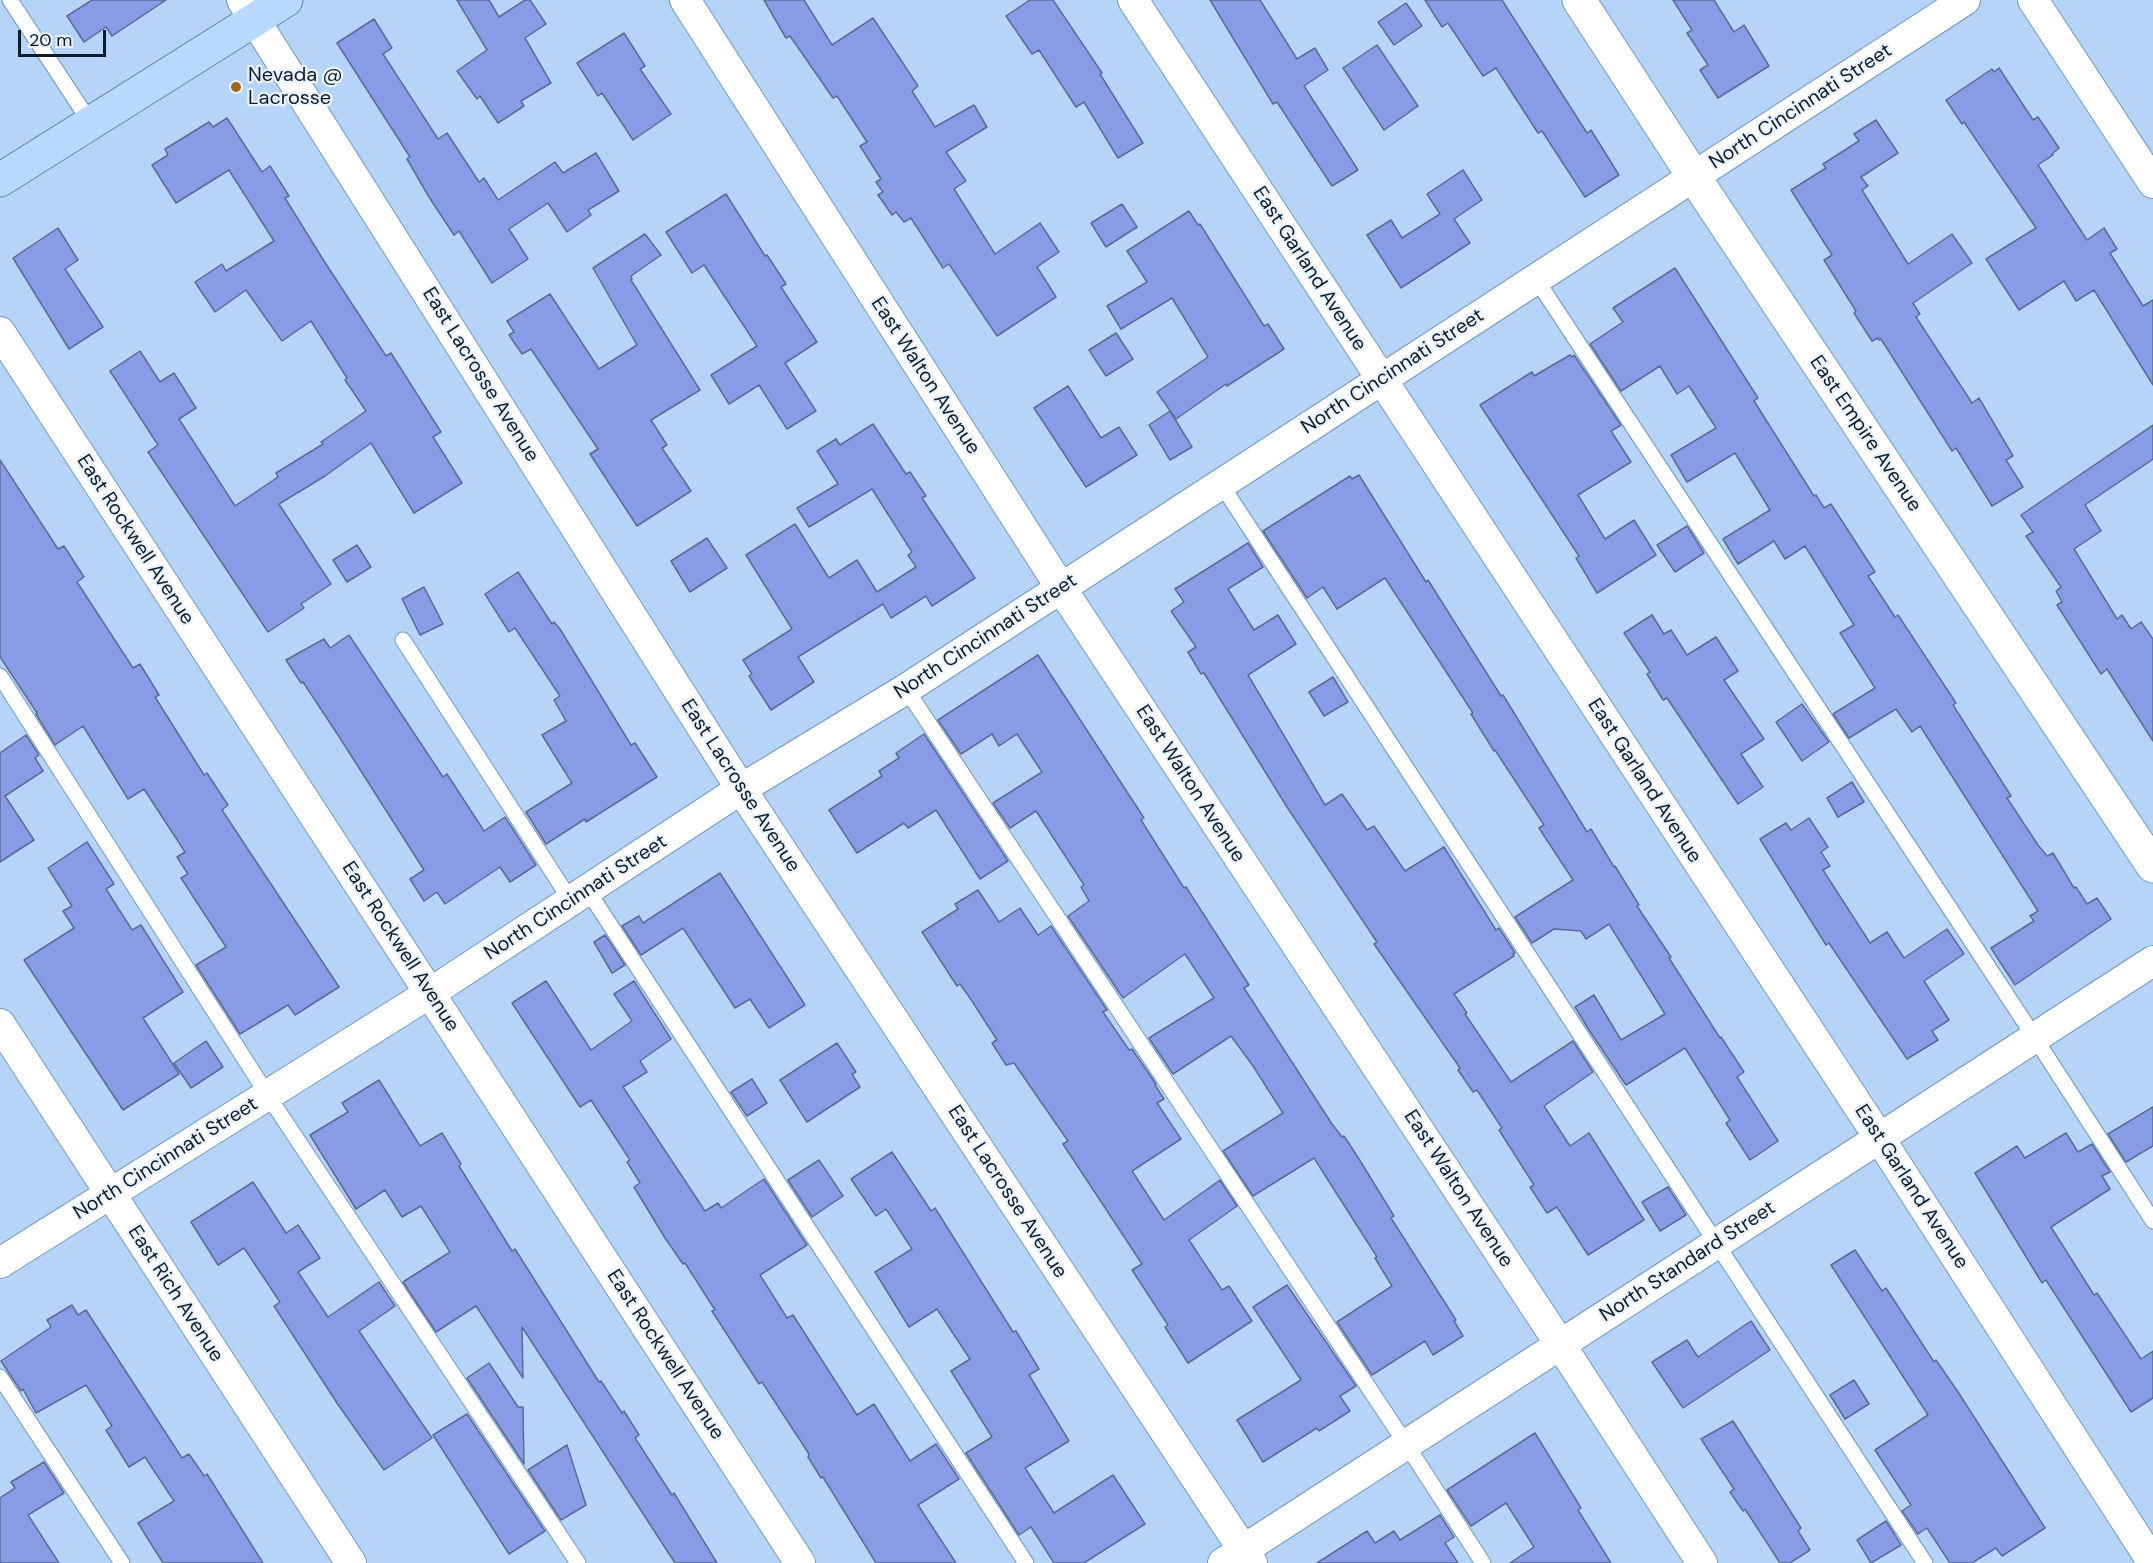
<!DOCTYPE html>
<style>
body{margin:0}
#map{position:relative;width:2153px;height:1563px;overflow:hidden;background:#b5d4f8;font-family:"DM Sans",sans-serif}
canvas{display:block}
.scale{position:absolute;left:18px;top:30px;width:88px;height:27px;box-sizing:border-box;border:3px solid #0d1c2c;border-top:0;padding-left:8px;font-size:18px;line-height:21px;white-space:nowrap;color:#0d1c2c;-webkit-text-stroke:4px #eaf3fc;paint-order:stroke}
</style>
<div id="map">
<canvas width="2153" height="1563"></canvas>
<div class="scale">20 m</div>
</div>
<script>
const g = document.querySelector('canvas').getContext('2d');
g.lineJoin = 'round';
function fill(path, color) {
  g.fillStyle = color;
  g.fill(path, 'evenodd');
}
function trace(path, color, width, dash) {
  g.strokeStyle = color;
  g.lineWidth = width;
  g.lineCap = dash ? 'butt' : 'round';
  g.setLineDash(dash || []);
  g.stroke(path);
}
function drawText(font, color, halo, rows, align = 'center') {
  g.font = font + ' "DM Sans",sans-serif';
  g.lineWidth = 4.5;
  g.setLineDash([]);
  g.textBaseline = 'middle';
  g.strokeStyle = halo;
  g.fillStyle = color;
  for (const [text, x, y, turn = 0] of rows) {
    g.save();
    g.translate(x, y);
    g.rotate((+turn || 0) * Math.PI / 180);
    g.textAlign = isNaN(turn) ? turn : align;
    if (halo) g.strokeText(text, 0, 0);
    g.fillText(text, 0, 0);
    g.restore();
  }
}
const building = new Path2D(`
 M 92,0 L 166,0 L 112,36 L 106,27 L 84,42 L 67,16 Z
 M 457,0 L 489,0 L 499,17 L 525,0 L 530,0 L 546,24 L 525,38 L 551,83 L 521,101 L 524,106 L 498,123 L 480,96 L 477,99 L 457,71 L 487,50 Z
 M 764,0 L 804,0 L 832,45 L 873,18 L 918,86 L 912,91 L 935,127 L 974,105 L 987,127 L 946,152 L 966,181 L 954,189 L 995,254 L 1040,223 L 1059,252 L 1037,267 L 1056,297 L 997,336 L 949,264 L 943,268 L 911,218 L 904,222 L 896,212 L 892,215 L 878,195 L 883,192 L 876,182 L 881,179 L 860,146 L 867,142 L 837,96 L 833,98 L 790,36 L 786,38 Z
 M 1030,0 L 1053,0 L 1102,73 L 1100,74 L 1143,143 L 1118,158 L 1084,102 L 1076,107 L 1039,50 L 1032,54 L 1006,16 Z
 M 1210,0 L 1260,0 L 1297,59 L 1315,48 L 1328,70 L 1304,86 L 1358,170 L 1332,186 L 1277,102 L 1273,104 Z
 M 1425,0 L 1502,0 L 1587,133 L 1591,130 L 1619,175 L 1585,197 L 1542,131 L 1538,133 L 1496,68 L 1483,76 L 1448,23 L 1442,27 Z
 M 1673,0 L 1714,0 L 1734,32 L 1744,25 L 1769,66 L 1718,98 L 1700,70 L 1708,65 L 1687,33 L 1692,30 Z
 M 1406,3 L 1422,26 L 1394,45 L 1378,22 Z
 M 374,19 L 392,48 L 383,54 L 438,139 L 447,133 L 479,182 L 484,178 L 498,200 L 555,162 L 563,173 L 596,153 L 619,191 L 588,210 L 591,215 L 567,232 L 548,203 L 509,229 L 528,259 L 492,283 L 459,231 L 454,235 L 429,197 L 407,159 L 410,157 L 337,43 Z
 M 624,33 L 645,66 L 640,69 L 671,114 L 633,140 L 602,93 L 598,96 L 577,63 Z
 M 1377,45 L 1418,106 L 1384,130 L 1343,68 Z
 M 1999,68 L 2033,120 L 2038,117 L 2059,148 L 2052,154 L 2053,155 L 2038,165 L 2087,240 L 2104,228 L 2117,249 L 2110,253 L 2143,306 L 2153,300 L 2153,385 L 2094,290 L 2076,301 L 2064,281 L 2019,310 L 1986,259 L 2036,228 L 1964,122 L 1962,124 L 1946,100 L 1992,69 L 1994,72 Z
 M 227,118 L 262,172 L 270,166 L 289,196 L 285,198 L 324,261 L 386,356 L 391,353 L 441,432 L 433,437 L 462,483 L 414,513 L 371,443 L 325,476 L 279,504 L 331,584 L 301,604 L 304,608 L 268,632 L 148,452 L 158,445 L 110,371 L 140,351 L 160,382 L 174,373 L 196,408 L 179,419 L 235,506 L 278,477 L 276,473 L 323,444 L 321,442 L 366,411 L 345,380 L 347,378 L 311,321 L 282,341 L 246,290 L 215,312 L 195,282 L 222,264 L 226,271 L 274,241 L 229,170 L 176,203 L 152,165 L 168,155 L 165,149 L 209,122 L 213,127 Z
 M 1876,120 L 1898,153 L 1861,177 L 1868,186 L 1862,190 L 1908,264 L 1952,234 L 1972,263 L 1913,303 L 1920,314 L 1916,317 L 1972,403 L 1979,398 L 2013,456 L 2006,460 L 2023,487 L 1992,506 L 1956,448 L 1952,451 L 1881,339 L 1879,340 L 1878,338 L 1872,341 L 1854,313 L 1856,311 L 1824,260 L 1832,255 L 1791,190 L 1826,168 L 1823,164 L 1859,141 L 1854,134 Z
 M 1463,170 L 1482,200 L 1454,219 L 1470,243 L 1401,288 L 1367,235 L 1391,220 L 1402,238 L 1440,214 L 1427,194 Z
 M 726,194 L 765,256 L 767,255 L 786,284 L 781,287 L 817,342 L 785,363 L 816,411 L 787,429 L 759,385 L 729,404 L 711,375 L 757,346 L 704,265 L 692,273 L 666,232 Z
 M 1122,204 L 1137,227 L 1106,247 L 1091,223 Z
 M 1189,211 L 1198,225 L 1200,224 L 1264,326 L 1268,324 L 1284,349 L 1227,386 L 1226,384 L 1176,419 L 1157,392 L 1208,357 L 1172,298 L 1121,329 L 1107,306 L 1147,282 L 1127,251 Z
 M 58,228 L 78,260 L 65,269 L 103,327 L 69,349 L 13,258 Z
 M 645,234 L 661,255 L 631,276 L 632,279 L 631,280 L 700,390 L 651,420 L 667,445 L 662,448 L 691,491 L 637,526 L 590,454 L 598,449 L 531,349 L 522,354 L 509,335 L 514,332 L 507,321 L 550,294 L 599,369 L 637,345 L 593,268 Z
 M 1675,268 L 1758,398 L 1754,401 L 1814,496 L 1816,495 L 1824,508 L 1831,504 L 1875,572 L 1868,576 L 1895,617 L 1898,615 L 1956,703 L 1953,705 L 2011,796 L 2007,798 L 2038,845 L 2047,856 L 2053,853 L 2074,888 L 2076,887 L 2087,904 L 2097,898 L 2111,919 L 2015,985 L 1991,948 L 2034,921 L 2030,916 L 2038,911 L 1920,726 L 1912,732 L 1896,709 L 1849,738 L 1833,714 L 1875,688 L 1840,633 L 1854,625 L 1805,546 L 1785,559 L 1774,541 L 1738,564 L 1723,539 L 1770,510 L 1735,453 L 1687,482 L 1671,455 L 1716,428 L 1689,386 L 1677,394 L 1660,366 L 1621,391 L 1590,344 L 1623,322 L 1613,308 Z
 M 1116,333 L 1133,359 L 1106,376 L 1089,350 Z
 M 1570,355 L 1572,357 L 1574,355 L 1621,425 L 1611,431 L 1631,462 L 1578,495 L 1605,539 L 1634,520 L 1656,555 L 1597,593 L 1576,558 L 1579,556 L 1480,405 L 1532,372 L 1534,376 Z
 M 1068,386 L 1101,438 L 1119,427 L 1137,455 L 1086,487 L 1034,408 Z
 M 1170,411 L 1192,447 L 1170,460 L 1149,425 Z
 M 873,424 L 906,474 L 910,472 L 926,496 L 922,498 L 975,578 L 932,606 L 926,596 L 891,618 L 883,604 L 798,657 L 814,682 L 771,710 L 749,676 L 752,674 L 743,660 L 792,629 L 746,555 L 795,524 L 829,578 L 857,560 L 877,592 L 916,567 L 908,555 L 912,552 L 872,489 L 809,527 L 797,508 L 838,484 L 817,451 L 836,439 L 840,445 Z
 M 2153,425 L 2153,459 L 2085,505 L 2101,531 L 2074,549 L 2117,619 L 2122,615 L 2131,629 L 2141,622 L 2153,639 L 2153,741 L 2107,669 L 2101,674 L 2057,605 L 2062,602 L 2056,591 L 2061,587 L 2026,536 L 2033,532 L 2021,515 Z
 M 0,460 L 58,549 L 64,546 L 84,577 L 77,582 L 133,668 L 140,664 L 159,695 L 155,697 L 204,775 L 207,773 L 228,805 L 222,810 L 339,987 L 295,1015 L 288,1005 L 240,1034 L 196,965 L 226,947 L 181,878 L 188,874 L 177,857 L 185,852 L 144,789 L 128,799 L 83,726 L 55,745 L 36,714 L 37,713 L 0,657 Z
 M 1359,475 L 1426,582 L 1428,580 L 1501,696 L 1503,695 L 1587,832 L 1591,829 L 1614,867 L 1615,866 L 1639,905 L 1637,906 L 1671,957 L 1669,958 L 1720,1038 L 1721,1037 L 1744,1072 L 1737,1077 L 1778,1141 L 1750,1160 L 1726,1123 L 1730,1120 L 1685,1048 L 1626,1085 L 1589,1030 L 1575,1007 L 1594,995 L 1621,1040 L 1665,1014 L 1609,924 L 1586,939 L 1581,931 L 1554,929 L 1532,943 L 1515,917 L 1573,880 L 1539,828 L 1544,825 L 1495,750 L 1494,751 L 1471,714 L 1473,713 L 1385,578 L 1337,609 L 1323,587 L 1307,598 L 1263,531 L 1350,476 L 1352,479 Z
 M 1687,526 L 1704,553 L 1675,572 L 1657,545 Z
 M 707,538 L 727,568 L 690,592 L 671,561 Z
 M 1248,543 L 1263,567 L 1228,589 L 1254,630 L 1278,615 L 1296,644 L 1248,675 L 1325,805 L 1342,794 L 1367,830 L 1374,826 L 1405,871 L 1444,847 L 1496,930 L 1499,928 L 1515,953 L 1513,954 L 1514,956 L 1454,994 L 1467,1013 L 1465,1014 L 1511,1082 L 1573,1041 L 1593,1072 L 1544,1106 L 1570,1146 L 1589,1133 L 1644,1220 L 1588,1255 L 1557,1207 L 1547,1213 L 1530,1187 L 1534,1185 L 1499,1130 L 1502,1128 L 1477,1090 L 1473,1092 L 1458,1070 L 1460,1068 L 1374,944 L 1377,942 L 1287,807 L 1204,673 L 1201,674 L 1188,652 L 1196,647 L 1171,611 L 1184,602 L 1175,589 Z
 M 357,545 L 371,567 L 347,582 L 333,560 Z
 M 518,572 L 552,624 L 554,622 L 560,629 L 631,745 L 635,743 L 657,777 L 586,822 L 585,819 L 546,844 L 526,812 L 572,783 L 542,735 L 566,721 L 554,700 L 560,696 L 515,628 L 509,632 L 485,594 Z
 M 424,587 L 443,624 L 420,635 L 402,599 Z
 M 1652,615 L 1664,634 L 1671,630 L 1687,655 L 1716,637 L 1738,671 L 1724,680 L 1764,739 L 1741,754 L 1763,787 L 1738,804 L 1667,698 L 1663,700 L 1647,674 L 1650,672 L 1624,633 Z
 M 349,635 L 443,777 L 447,774 L 484,831 L 505,817 L 536,865 L 510,882 L 500,867 L 445,904 L 437,892 L 424,901 L 410,879 L 424,870 L 338,735 L 303,682 L 301,683 L 286,660 L 324,639 L 330,648 Z
 M 1038,655 L 1144,818 L 1141,820 L 1184,888 L 1186,887 L 1249,985 L 1244,988 L 1332,1124 L 1342,1137 L 1344,1136 L 1359,1159 L 1394,1216 L 1391,1218 L 1456,1320 L 1454,1321 L 1463,1336 L 1433,1355 L 1425,1341 L 1372,1375 L 1337,1322 L 1392,1286 L 1375,1258 L 1377,1257 L 1314,1158 L 1253,1196 L 1223,1151 L 1283,1113 L 1253,1066 L 1231,1036 L 1173,1074 L 1149,1038 L 1214,998 L 1185,954 L 1123,998 L 1068,916 L 1089,901 L 1081,887 L 1084,885 L 1036,811 L 1010,828 L 993,803 L 1042,772 L 1017,734 L 999,746 L 992,734 L 961,754 L 938,720 Z
 M 1333,677 L 1348,702 L 1324,716 L 1309,692 Z
 M 1802,704 L 1829,742 L 1802,761 L 1776,722 Z
 M 924,734 L 1008,861 L 980,879 L 936,810 L 908,828 L 904,823 L 857,853 L 829,810 L 882,776 L 879,771 L 899,758 L 896,753 Z
 M 26,735 L 39,755 L 35,758 L 43,771 L 5,796 L 34,840 L 0,862 L 0,753 Z
 M 1852,782 L 1864,802 L 1838,817 L 1827,798 Z
 M 1809,818 L 1828,847 L 1821,852 L 1830,866 L 1823,870 L 1870,943 L 1887,932 L 1904,958 L 1947,929 L 1964,954 L 1924,981 L 1949,1020 L 1932,1031 L 1938,1040 L 1907,1059 L 1829,943 L 1826,945 L 1760,839 L 1786,823 L 1791,830 Z
 M 87,842 L 114,884 L 106,889 L 132,930 L 141,925 L 183,992 L 143,1018 L 179,1074 L 123,1110 L 24,960 L 74,928 L 63,911 L 72,906 L 48,868 Z
 M 720,873 L 805,1005 L 769,1028 L 750,999 L 735,1008 L 683,928 L 641,955 L 622,926 L 639,916 L 643,923 Z
 M 978,890 L 999,922 L 1020,908 L 1038,935 L 1051,926 L 1107,1010 L 1103,1012 L 1129,1050 L 1132,1049 L 1156,1084 L 1155,1085 L 1164,1099 L 1157,1103 L 1181,1139 L 1132,1171 L 1164,1220 L 1220,1180 L 1237,1206 L 1189,1240 L 1222,1290 L 1229,1286 L 1252,1321 L 1188,1363 L 1165,1327 L 1168,1325 L 1132,1270 L 1142,1264 L 1063,1144 L 1068,1141 L 1014,1063 L 1006,1065 L 992,1043 L 997,1040 L 972,1001 L 960,984 L 957,986 L 922,932 L 958,909 L 955,904 Z
 M 605,935 L 625,965 L 612,973 L 594,942 Z
 M 546,981 L 591,1050 L 632,1021 L 614,994 L 634,981 L 671,1039 L 640,1061 L 647,1072 L 623,1087 L 705,1211 L 718,1203 L 721,1208 L 764,1179 L 807,1245 L 760,1275 L 787,1318 L 793,1315 L 857,1415 L 874,1404 L 910,1461 L 936,1444 L 959,1479 L 918,1505 L 956,1563 L 876,1563 L 823,1477 L 821,1478 L 808,1457 L 809,1454 L 762,1382 L 759,1384 L 712,1311 L 715,1310 L 685,1263 L 683,1264 L 665,1238 L 634,1187 L 640,1183 L 627,1162 L 630,1160 L 591,1100 L 580,1107 L 512,1003 Z
 M 206,1041 L 223,1067 L 191,1088 L 174,1063 Z
 M 837,1043 L 856,1072 L 852,1074 L 860,1087 L 807,1122 L 780,1080 Z
 M 752,1079 L 767,1103 L 747,1116 L 731,1092 Z
 M 379,1080 L 420,1146 L 442,1133 L 461,1164 L 459,1166 L 512,1251 L 515,1249 L 599,1382 L 601,1381 L 622,1413 L 624,1411 L 639,1435 L 635,1438 L 672,1495 L 674,1493 L 717,1563 L 675,1563 L 522,1327 L 523,1378 L 476,1306 L 436,1332 L 403,1282 L 450,1252 L 421,1206 L 402,1217 L 385,1190 L 356,1209 L 310,1135 L 348,1112 L 342,1103 Z
 M 2153,1107 L 2153,1146 L 2126,1162 L 2108,1134 Z
 M 2066,1133 L 2078,1152 L 2092,1144 L 2110,1172 L 2102,1176 L 2110,1189 L 2051,1227 L 2094,1295 L 2097,1293 L 2141,1359 L 2153,1351 L 2153,1398 L 2131,1412 L 2046,1280 L 2042,1283 L 1975,1173 L 2017,1146 L 2025,1158 Z
 M 892,1152 L 931,1211 L 935,1208 L 1013,1332 L 1016,1331 L 1039,1369 L 1029,1375 L 1069,1441 L 1025,1468 L 1054,1513 L 1113,1475 L 1145,1524 L 1084,1563 L 1054,1563 L 1031,1527 L 1019,1535 L 966,1453 L 992,1437 L 951,1371 L 970,1359 L 937,1309 L 909,1327 L 875,1272 L 912,1249 L 886,1209 L 876,1216 L 851,1179 Z
 M 819,1160 L 843,1196 L 812,1217 L 788,1180 Z
 M 253,1182 L 286,1233 L 298,1225 L 320,1258 L 298,1272 L 328,1317 L 379,1282 L 395,1306 L 359,1331 L 432,1438 L 384,1470 L 337,1403 L 274,1306 L 280,1302 L 244,1248 L 218,1265 L 191,1222 Z
 M 1668,1187 L 1686,1215 L 1660,1231 L 1642,1202 Z
 M 1855,1250 L 1882,1291 L 1886,1288 L 1934,1362 L 1936,1360 L 1960,1395 L 2045,1528 L 2002,1556 L 1996,1548 L 1972,1563 L 1950,1563 L 1927,1528 L 1918,1534 L 1902,1511 L 1911,1505 L 1875,1450 L 1928,1415 L 1831,1265 Z
 M 1287,1285 L 1356,1386 L 1340,1396 L 1350,1411 L 1319,1431 L 1317,1428 L 1263,1462 L 1237,1420 L 1301,1380 L 1253,1307 Z
 M 72,1305 L 78,1315 L 86,1310 L 182,1458 L 189,1454 L 204,1476 L 207,1474 L 263,1563 L 163,1563 L 138,1523 L 174,1501 L 145,1457 L 129,1467 L 106,1430 L 112,1426 L 86,1385 L 36,1413 L 23,1389 L 21,1391 L 1,1361 L 51,1327 L 47,1320 Z
 M 1751,1321 L 1770,1350 L 1683,1408 L 1652,1362 L 1687,1340 L 1698,1357 Z
 M 489,1363 L 518,1407 L 523,1407 L 524,1464 L 467,1378 Z
 M 1854,1380 L 1869,1404 L 1845,1419 L 1830,1395 Z
 M 467,1414 L 545,1531 L 509,1554 L 433,1435 Z
 M 1733,1421 L 1801,1528 L 1798,1531 L 1810,1550 L 1790,1563 L 1780,1563 L 1745,1509 L 1743,1511 L 1730,1492 L 1734,1489 L 1701,1439 Z
 M 1535,1433 L 1581,1508 L 1578,1510 L 1611,1563 L 1510,1563 L 1534,1547 L 1506,1503 L 1471,1526 L 1447,1490 Z
 M 567,1445 L 586,1505 L 561,1520 L 528,1470 Z
 M 44,1462 L 64,1493 L 28,1515 L 59,1563 L 0,1563 L 0,1498 L 15,1488 L 11,1482 Z
 M 1440,1515 L 1454,1537 L 1445,1543 L 1458,1563 L 1317,1563 L 1367,1531 L 1375,1543 L 1394,1531 L 1400,1540 Z
 M 1886,1521 L 1901,1545 L 1871,1563 L 1857,1540 Z`);
fill(building, '#879ce5');
trace(building, '#5d6a99', 1.5);
const lane = new Path2D(`
 M 10,0 L 90,122
 M 1536,279 L 2035,1038 L 2153,1221
 M 1221,484 L 1925,1563
 M 403,640 L 571,901
 M 0,676 L 267,1094 L 578,1563
 M 906,689 L 1406,1444 L 1483,1563
 M 588,891 L 1026,1563
 M 0,1377 L 122,1563`);
const street = new Path2D(`
 M 242,0 L 741,789 L 1252,1563
 M 685,0 L 1061,588 L 1560,1344 L 1702,1563
 M 1133,0 L 1880,1139 L 2153,1563
 M 2033,0 L 2153,183
 M 0,332 L 800,1563
 M 0,1024 L 351,1563
 M 0,1263 L 430,993 L 741,789 L 906,689 L 1965,0
 M 1223,1563 L 2153,961`);
const secondary = new Path2D(`
 M 1579,0 L 1694,177 L 2153,866`);
const primary = new Path2D(`
 M 0,180 L 286,0`);
trace(lane, '#7197c1', 17);
trace(street, '#7197c1', 32);
trace(secondary, '#7197c1', 35);
trace(primary, '#5e87b4', 35);
trace(lane, '#fff', 15);
trace(street, '#fff', 30);
trace(secondary, '#fff', 33);
trace(primary, '#b9dafe', 33);
for (const [x, y, r, color] of [
 [236,87,6,"#9d6a20"]
]) {
  const dot = new Path2D();
  dot.arc(x, y, r, 0, 2 * Math.PI);
  g.fillStyle = color;
  g.fill(dot);
  trace(dot, '#eaf3fc', 2);
}
drawText('20px', '#0d1c2c', '#eaf3fc', [
 ["Nevada @",248,76],
 ["Lacrosse",248,99]
], 'left');
drawText('20px', '#0d1c2c', '#eaf3fc', [
 ["North Cincinnati Street",1801,107,-33],
 ["East Garland Avenue",1309,269,57],
 ["North Cincinnati Street",1393,372,-33],
 ["East Lacrosse Avenue",480,375,58],
 ["East Walton Avenue",925,376,57],
 ["East Empire Avenue",1865,434,56],
 ["East Rockwell Avenue",135,540,57],
 ["North Cincinnati Street",986,637,-33],
 ["East Garland Avenue",1644,781,57],
 ["East Walton Avenue",1190,784,57],
 ["East Lacrosse Avenue",740,786,57],
 ["North Cincinnati Street",576,898,-33],
 ["East Rockwell Avenue",400,947,57],
 ["North Cincinnati Street",166,1159,-32],
 ["East Garland Avenue",1911,1187,57],
 ["East Walton Avenue",1458,1189,57],
 ["East Lacrosse Avenue",1007,1192,57],
 ["North Standard Street",1688,1262,-33],
 ["East Rich Avenue",175,1294,57],
 ["East Rockwell Avenue",665,1355,57]
]);
</script>
